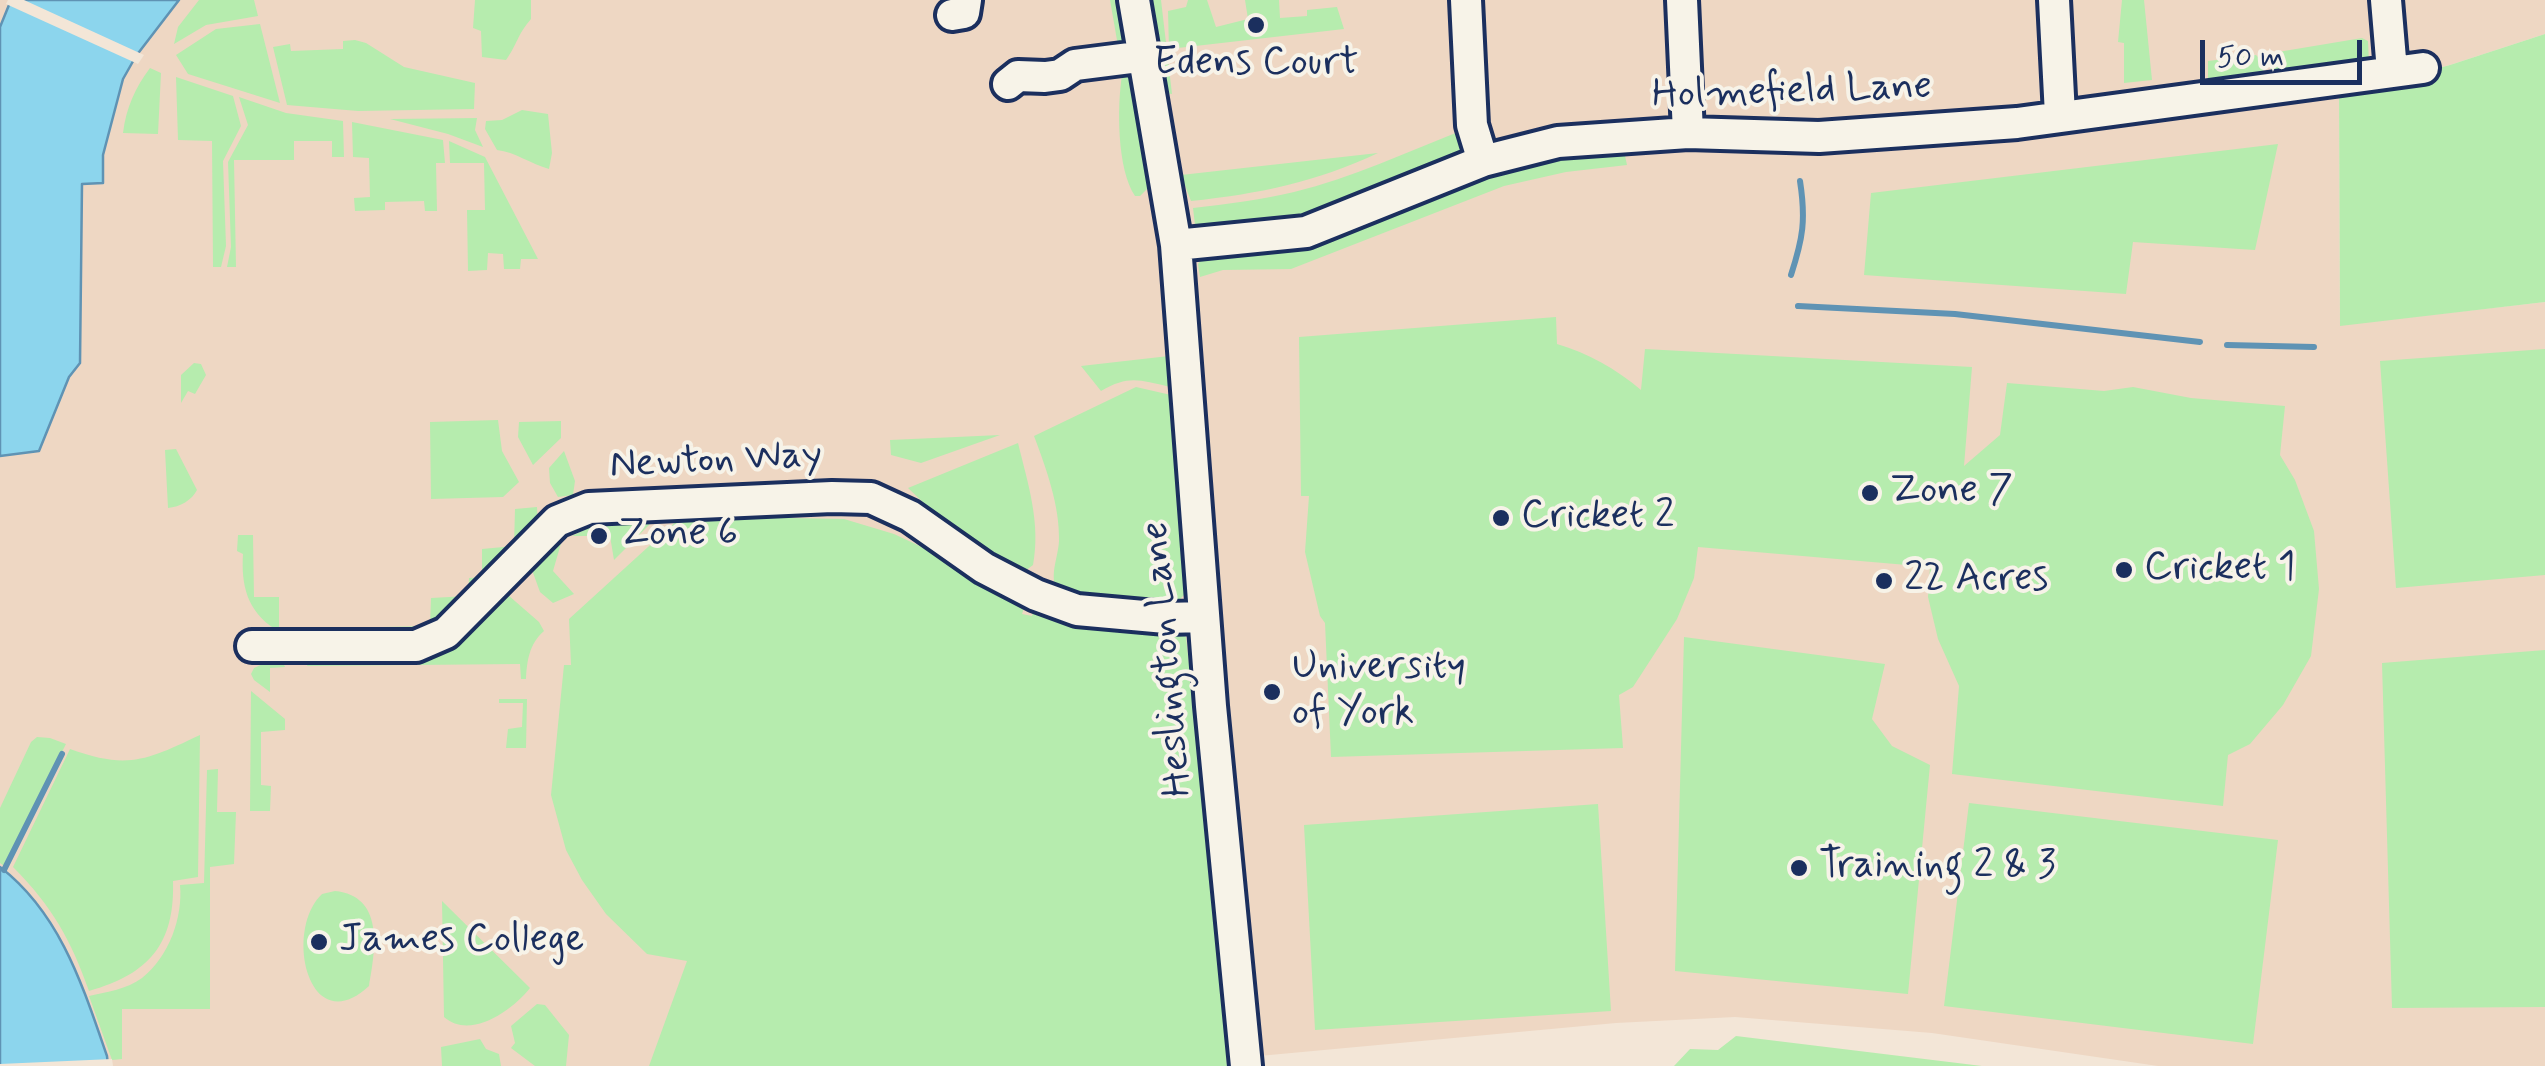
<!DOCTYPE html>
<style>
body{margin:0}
#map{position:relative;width:2545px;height:1066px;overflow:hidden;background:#f3e6d7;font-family:Mynerve,sans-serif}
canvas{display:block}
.scale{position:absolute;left:2200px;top:40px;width:162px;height:45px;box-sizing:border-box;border:5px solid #1b2f5e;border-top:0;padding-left:12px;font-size:30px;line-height:35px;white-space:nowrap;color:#1b2f5e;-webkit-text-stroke:8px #f7f3e8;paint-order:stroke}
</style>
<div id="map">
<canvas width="2545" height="1066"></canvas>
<div class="scale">50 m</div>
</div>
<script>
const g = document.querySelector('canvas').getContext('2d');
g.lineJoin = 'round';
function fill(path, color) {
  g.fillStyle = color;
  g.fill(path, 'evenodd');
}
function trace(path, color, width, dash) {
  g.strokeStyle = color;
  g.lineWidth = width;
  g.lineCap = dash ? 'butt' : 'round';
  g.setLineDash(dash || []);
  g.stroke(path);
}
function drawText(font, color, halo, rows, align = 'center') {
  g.font = font + ' Mynerve,sans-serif';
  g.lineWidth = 8;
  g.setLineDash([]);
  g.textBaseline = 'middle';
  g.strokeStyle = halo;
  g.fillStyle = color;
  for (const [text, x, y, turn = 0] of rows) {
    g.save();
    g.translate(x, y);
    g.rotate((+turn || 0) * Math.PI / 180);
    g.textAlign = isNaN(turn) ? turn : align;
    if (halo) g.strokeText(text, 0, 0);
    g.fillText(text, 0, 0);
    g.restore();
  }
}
fill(new Path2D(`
 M 0,0 L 2545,0 L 2545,34 L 2450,65 L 2339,95 L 2340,325 L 2545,302 L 2545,1066 L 2158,1066 L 1932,1033 L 1735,1017 L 1616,1023 L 1259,1056 L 1246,1066 L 0,1066 Z`), '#eed7c3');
fill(new Path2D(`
 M 199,0 L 254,0 L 258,16 L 206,25 L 174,44 L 178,27 Z
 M 475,0 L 531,0 L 531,19 C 517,35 517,45 506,60 L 482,57 L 481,31 L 473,28 Z
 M 1110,0 L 1122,0 L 1130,44 L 1118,46 Z
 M 1146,0 L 1161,0 L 1172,94 L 1164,93 Z
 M 1188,0 L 1207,0 L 1216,27 L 1248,19 L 1245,0 L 1279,0 L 1280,18 L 1307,16 L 1307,10 L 1337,7 L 1344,29 L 1169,49 L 1168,11 L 1186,7 Z
 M 2122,0 L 2144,0 L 2152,80 L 2124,83 L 2124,43 L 2118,42 Z
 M 260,24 L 280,103 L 188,74 L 176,55 L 216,29 Z
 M 2545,34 L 2545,302 L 2340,326 L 2339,95 L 2450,65 Z
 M 2362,38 L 2368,41 L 2369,62 L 2271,78 L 2272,53 Z
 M 355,40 L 366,43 L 404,67 L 475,83 L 474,109 L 358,111 L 287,105 L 273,47 L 290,44 L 291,51 L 343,49 L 343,41 Z
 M 2256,55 L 2263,62 L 2264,78 L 2208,85 L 2208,61 Z
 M 150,68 L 161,73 L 158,134 L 123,133 C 126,108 135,88 150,68 Z
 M 1122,75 L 1138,79 L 1151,185 L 1140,196 L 1135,196 C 1117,169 1117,107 1122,75 Z
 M 176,77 L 233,96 L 241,126 L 223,161 L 226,246 L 221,267 L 213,267 L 212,141 L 178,140 Z
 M 239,97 L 286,113 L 343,121 L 344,157 L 332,157 L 332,141 L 294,141 L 294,160 L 234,160 L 236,267 L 227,267 L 231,247 L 228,162 L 248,125 Z
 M 522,110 L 548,114 L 552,153 L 549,169 C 531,164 515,152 497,150 L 485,129 L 486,121 L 502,120 Z
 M 477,118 L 475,130 L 483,147 L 448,134 L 390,119 Z
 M 352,122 L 443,140 L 445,163 L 436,163 L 437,211 L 425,211 L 424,201 L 385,202 L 385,210 L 355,211 L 354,198 L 370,197 L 369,158 L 353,157 Z
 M 1463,130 L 1463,146 L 1457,160 L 1304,222 L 1202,229 L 1195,225 L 1193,208 C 1227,204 1261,200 1294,192 C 1352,178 1407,152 1463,130 Z
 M 449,141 L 485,157 L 538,259 L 521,259 L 520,269 L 504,269 L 503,254 L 488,253 L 487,270 L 468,271 L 467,210 L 485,210 L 484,163 L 450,163 Z
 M 2278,144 L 2255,250 L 2133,242 L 2126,294 L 1864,275 L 1871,193 Z
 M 1624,151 L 1627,165 L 1566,172 L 1504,186 L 1291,269 L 1223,270 L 1200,277 L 1198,264 L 1204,256 L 1547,154 Z
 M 1378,153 C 1317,182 1258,194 1191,201 L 1181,175 Z
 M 1556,317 L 1557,344 C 1588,353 1616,369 1641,390 L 1645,349 L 1972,367 L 1964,466 L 2000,435 L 2007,383 L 2104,391 L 2133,387 L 2191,398 L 2285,406 L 2280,455 L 2295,480 L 2314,531 L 2319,589 L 2311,656 L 2283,705 L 2250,744 L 2228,755 L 2223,806 L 1952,774 L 1959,686 L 1938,639 L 1928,597 L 1930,567 L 1698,547 L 1694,578 L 1677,619 L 1633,687 L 1619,695 L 1623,748 L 1331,757 L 1325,623 L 1320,616 L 1305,552 L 1309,496 L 1301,496 L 1299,337 Z
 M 2545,349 L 2545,575 L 2396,588 L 2380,361 Z
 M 1169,356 L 1170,387 C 1139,380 1129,375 1101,391 L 1081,366 Z
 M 194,363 L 201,364 L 206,375 L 195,394 L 188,391 L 181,403 L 181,375 Z
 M 1136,387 L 1171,395 L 1186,579 L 1184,595 L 1176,603 L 1084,596 L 1056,589 C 1050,573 1058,558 1059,541 C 1060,506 1046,468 1034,436 Z
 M 498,420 L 502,451 L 519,482 L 503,497 L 431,499 L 430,422 Z
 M 561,421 L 561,438 L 533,465 L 518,437 L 519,422 Z
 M 1000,435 L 921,463 L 891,455 L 890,440 Z
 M 1018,443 C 1028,484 1041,523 1033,565 L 1021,574 L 997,561 L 947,525 L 908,488 Z
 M 176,449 L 197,490 C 192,500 180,507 168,508 L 165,450 Z
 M 564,451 L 575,481 L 573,495 L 558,497 L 550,483 L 549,468 Z
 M 537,507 L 538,527 C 516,553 457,617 429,632 C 416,639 397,642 384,633 L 383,627 L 430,626 L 431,598 L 468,596 L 469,578 L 482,577 L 482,549 L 514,546 L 515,509 Z
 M 659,515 L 614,560 L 610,536 L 572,536 L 586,529 L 585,522 Z
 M 682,516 L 844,519 L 894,534 L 943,557 L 1025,605 L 1022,614 L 1032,616 L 1034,608 C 1086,623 1125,632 1179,631 L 1186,637 L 1216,914 L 1227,1066 L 649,1066 L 687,961 L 647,954 L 606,914 L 582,880 L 566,850 L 551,795 L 564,665 L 571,665 L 569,619 Z
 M 238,535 L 253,535 L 254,597 L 279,597 L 279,630 L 305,630 L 305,639 L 275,633 L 275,629 C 247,611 241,585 243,554 L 237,551 Z
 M 562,540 L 553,571 L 574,594 L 553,603 L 540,592 L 532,570 L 536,562 Z
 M 508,595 L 539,622 L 544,631 C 529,644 527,661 526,679 L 521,679 L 520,664 L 307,666 L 310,659 L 411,656 L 499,596 Z
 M 1684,637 L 1885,664 L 1872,719 L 1892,746 L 1930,765 L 1908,994 L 1675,971 Z
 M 2545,650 L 2545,1007 L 2392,1008 L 2382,663 Z
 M 280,656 L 285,667 L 270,668 L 270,692 L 254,680 L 251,674 L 254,668 Z
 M 251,691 L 285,719 L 285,730 L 261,732 L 261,785 L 271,786 L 270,811 L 250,811 Z
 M 499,699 L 527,699 L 526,748 L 506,748 L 508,729 L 522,727 L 523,703 L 499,703 Z
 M 200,735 L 198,877 L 173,881 C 175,944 149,974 89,991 C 71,940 52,906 13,867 L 70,749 C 128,770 147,760 200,735 Z
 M 37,737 L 50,738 L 66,744 L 4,866 L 0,863 L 0,808 L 31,742 Z
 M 218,769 L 217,812 L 236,812 L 234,864 L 210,867 L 210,1009 L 122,1009 L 122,1059 L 112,1060 L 89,996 C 107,992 127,989 142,978 C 169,957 183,917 180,885 L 204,883 L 207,770 Z
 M 1969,803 L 2278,840 L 2253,1044 L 1944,1006 Z
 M 1598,804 L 1611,1011 L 1315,1030 L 1304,825 Z
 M 335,891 C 384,896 376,948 369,986 C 309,1042 283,931 322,894 Z
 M 442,901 L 530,988 C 512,1011 470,1040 444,1017 Z
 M 537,1004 L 545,1005 L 569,1035 L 566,1066 L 535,1066 L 511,1048 L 515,1043 L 511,1026 Z
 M 1736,1036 L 1982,1066 L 1674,1066 L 1690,1049 L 1718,1050 Z
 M 480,1039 L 486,1049 L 499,1054 L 501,1066 L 442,1066 L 441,1047 Z`), '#b6ecae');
const water = new Path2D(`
 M 11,0 L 179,0 L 136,56 L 123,79 L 103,155 L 103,183 L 82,184 L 80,363 L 69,377 L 39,451 L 0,456 L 0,27 Z
 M 0,867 C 61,914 83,987 107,1056 L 108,1066 L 0,1066 Z`);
fill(water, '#8cd5ed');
trace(water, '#5f93b4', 2.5);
fill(new Path2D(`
 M 8,0 L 24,0 L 144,55 L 138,64 L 6,4 Z
 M 112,1059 L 113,1066 L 0,1066 L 0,1064 Z`), '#f3e6d7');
trace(new Path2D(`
 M 1791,275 C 1803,238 1806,220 1800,181
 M 1798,306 L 1955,314 L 2200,342
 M 2227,345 L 2314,347
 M 4,870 L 62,754`), '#5f93b4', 6);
const minor = new Path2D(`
 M 1134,0 L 1176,245 L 1211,706 L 1246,1066
 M 1466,0 L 1472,125 L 1483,161
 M 1682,0 L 1688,133
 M 2054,0 L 2060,115
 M 2386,0 L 2392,71
 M 952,15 L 964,13 L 966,0
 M 1008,84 L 1018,76 L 1045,77 L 1060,75 L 1075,65 L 1146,56
 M 1176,245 L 1306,232 L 1483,161 L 1558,142 L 1688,133 L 1819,137 L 2017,123 L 2423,68
 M 252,646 L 416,646 L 446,633 L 557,521 L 589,508 L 832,497 L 871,498 L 910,516 L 984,568 L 1036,595 L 1077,610 L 1166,618 L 1204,617`);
trace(minor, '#1b2f5e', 38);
trace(minor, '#f7f3e8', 30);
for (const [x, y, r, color] of [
 [1256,25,10,"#1b2f5e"],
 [1870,493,10,"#1b2f5e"],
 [1501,518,10,"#1b2f5e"],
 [599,536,10,"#1b2f5e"],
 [2124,570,10,"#1b2f5e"],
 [1884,581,10,"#1b2f5e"],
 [1272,692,10,"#1b2f5e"],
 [1799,868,10,"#1b2f5e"],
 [319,942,10,"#1b2f5e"]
]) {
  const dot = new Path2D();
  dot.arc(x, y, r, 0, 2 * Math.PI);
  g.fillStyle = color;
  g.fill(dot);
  trace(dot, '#f7f3e8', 4);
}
drawText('40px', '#1b2f5e', '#f7f3e8', [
 ["Edens Court",1256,65,"center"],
 ["Zone 7",1890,493],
 ["Cricket 2",1521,518],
 ["Zone 6",619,536],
 ["Cricket 1",2144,570],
 ["22 Acres",1904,581],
 ["University",1292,669],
 ["of York",1292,715],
 ["Training 2 & 3",1819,868],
 ["James College",339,942]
], 'left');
drawText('40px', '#1b2f5e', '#f7f3e8', [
 ["Holmefield Lane",1792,93,-2],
 ["Newton Way",716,462,-3],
 ["Heslington Lane",1169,659,-95]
]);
</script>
